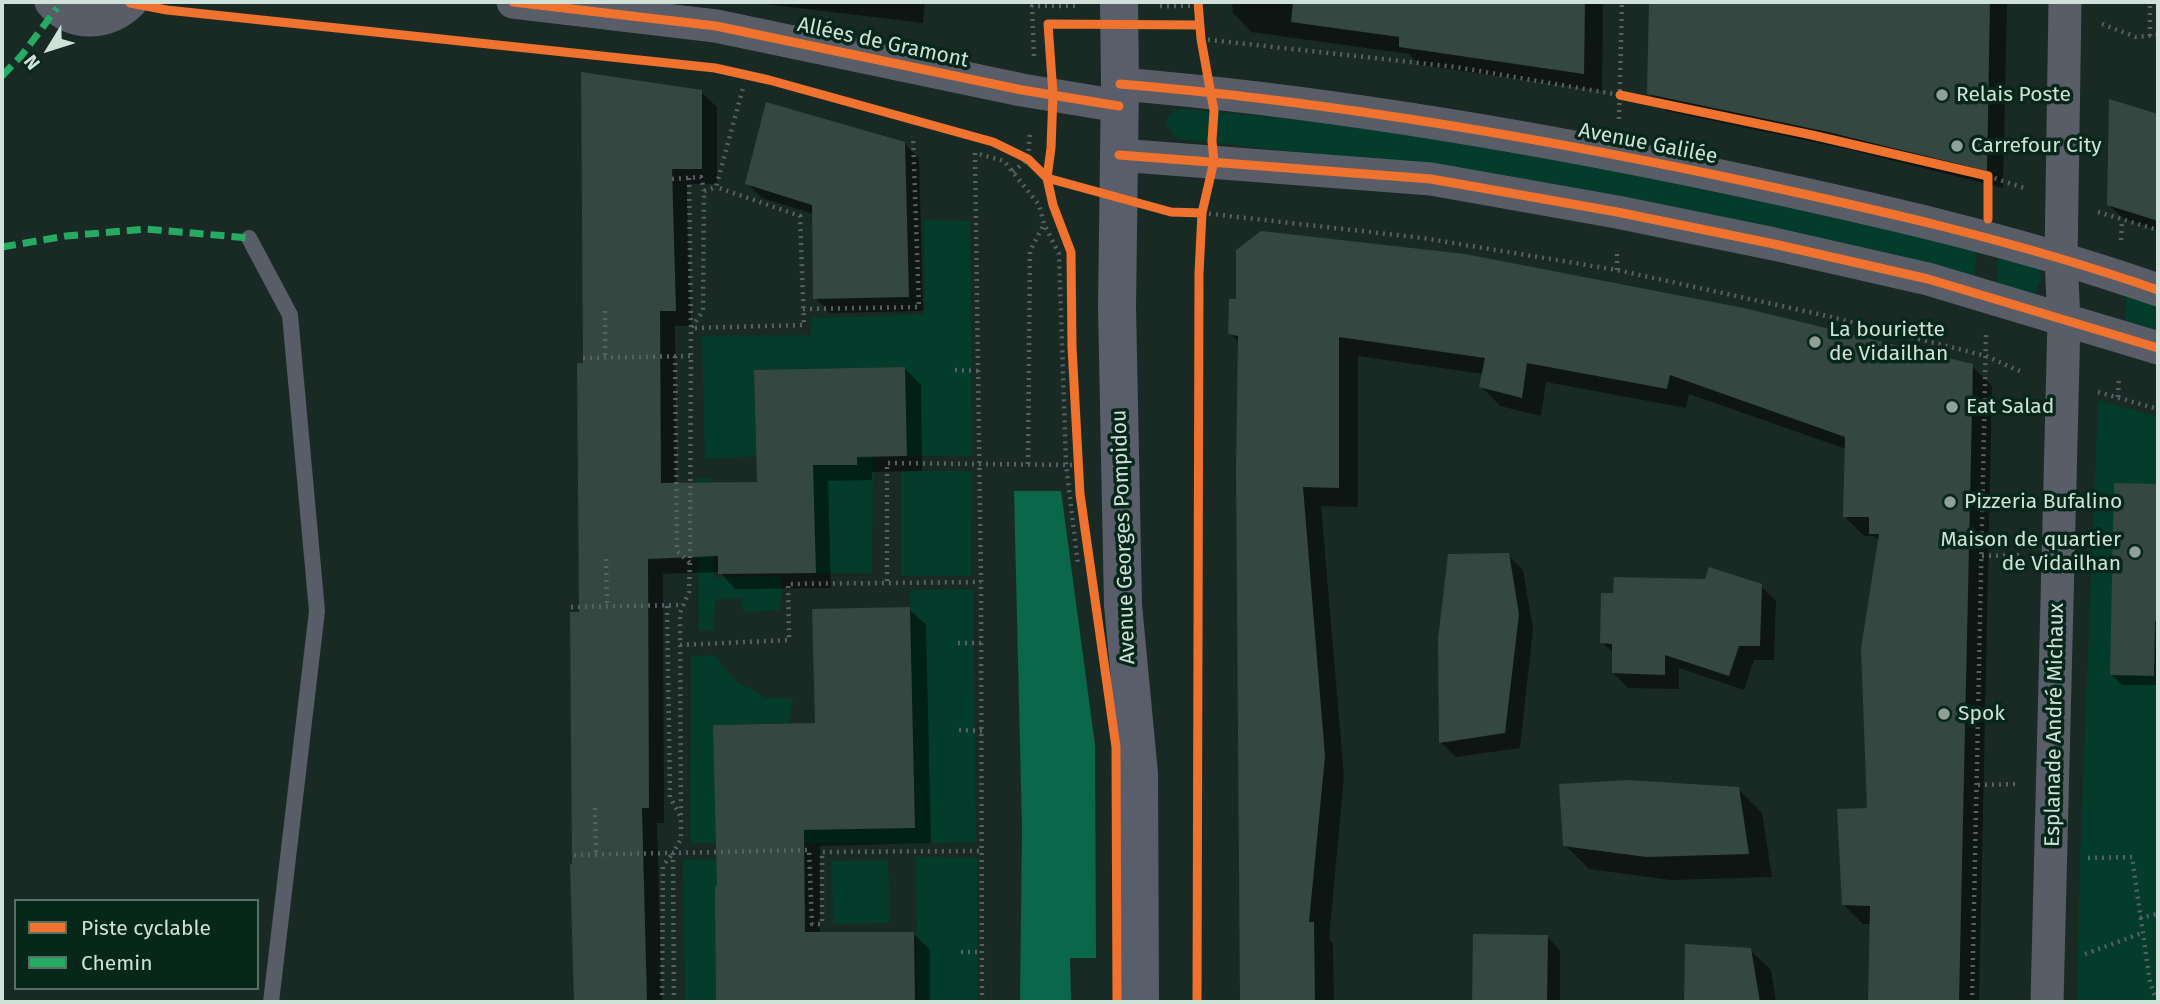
<!DOCTYPE html>
<meta charset="utf-8">
<style>
body{margin:0}
#map{position:relative;width:2160px;height:1004px;overflow:hidden;background:#192a24;font-family:"Fira Sans",sans-serif}
canvas{display:block}
.frame{position:absolute;inset:0;border:4px solid #cfe1d8;pointer-events:none}
.legend{position:absolute;left:14px;top:899px;width:245px;height:91px;box-sizing:border-box;background:#07271b;border:2px solid #577167;margin:0;padding:9px 12px;list-style:none;font-size:21px;color:#cfe1d8}
.legend li{display:flex;align-items:center;gap:14px;height:35px}
.legend b{width:35px;border:2px solid #577167}
.north{position:absolute;left:14px;top:14px;width:70px;height:70px;-webkit-text-stroke:5px #07271b;paint-order:stroke;rotate:232deg;font-size:19px;font-weight:700;line-height:28px;text-align:center;color:#cfe1d8}
.north::after{content:'';display:block;margin:auto;width:24px;height:32px;background:#cfe1d8;clip-path:polygon(50% 0,100% 100%,50% 72%,0 100%)}
</style>
<div id="map">
<canvas width="2160" height="1004"></canvas>
<div class="frame"></div>
<ul class="legend">
<li><b style="height:9px;background:#ef722f"></b>Piste cyclable</li>
<li><b style="height:9px;background:#26ab63"></b>Chemin</li>
</ul>
<div class="north">N</div>
</div>
<script>
const g = document.querySelector('canvas').getContext('2d');
g.lineJoin = 'round';
function fill(path, color) {
  g.fillStyle = color;
  g.fill(path, 'evenodd');
}
function trace(path, color, width, dash) {
  g.strokeStyle = color;
  g.lineWidth = width;
  g.lineCap = dash ? 'butt' : 'round';
  g.setLineDash(dash || []);
  g.stroke(path);
}
function drawText(font, color, halo, rows, align = 'center') {
  g.font = font + ' "Fira Sans",sans-serif';
  g.lineWidth = 7;
  g.setLineDash([]);
  g.textBaseline = 'middle';
  g.strokeStyle = halo;
  g.fillStyle = color;
  for (const [text, x, y, turn = 0] of rows) {
    g.save();
    g.translate(x, y);
    g.rotate((+turn || 0) * Math.PI / 180);
    g.textAlign = isNaN(turn) ? turn : align;
    if (halo) g.strokeText(text, 0, 0);
    g.fillText(text, 0, 0);
    g.restore();
  }
}
fill(new Path2D(`
 M 1181,109 L 1330,122 L 1500,146 L 1976,248 L 1975,281 L 1420,166 L 1180,139 L 1173,136 L 1166,123 C 1168,114 1172,111 1181,109 Z
 M 924,220 L 970,221 L 972,456 L 907,456 L 905,367 L 754,370 L 756,456 L 705,459 L 702,336 L 811,335 L 812,318 L 925,314 Z
 M 1998,254 L 2038,268 L 2041,279 L 2035,292 L 2029,295 L 1997,288 Z
 M 2126,292 L 2158,303 L 2158,335 L 2126,324 Z
 M 2098,400 L 2158,417 L 2158,1002 L 2077,1002 L 2080,859 Z
 M 857,456 L 873,456 L 872,573 L 816,573 L 813,465 L 857,465 Z
 M 901,471 L 972,471 L 971,576 L 901,576 Z
 M 710,477 L 714,577 L 782,576 L 780,610 L 743,612 L 742,598 L 716,599 L 713,630 L 699,631 L 697,479 Z
 M 973,589 L 976,842 L 916,844 L 690,843 L 691,656 L 715,655 L 735,681 L 767,698 L 793,698 L 789,723 L 714,725 L 716,832 L 915,828 L 910,590 Z
 M 802,857 L 805,885 L 715,886 L 716,1000 L 806,1000 L 806,1002 L 685,1002 L 683,860 Z
 M 916,857 L 977,858 L 977,1002 L 917,1002 Z
 M 888,860 L 890,923 L 833,924 L 832,861 Z`), '#033c2a');
fill(new Path2D(`
 M 1014,491 L 1061,491 L 1095,745 L 1096,958 L 1070,958 L 1071,1002 L 1020,1002 L 1022,829 Z`), '#0a674a');
fill(new Path2D(`
 M 748,2 L 925,2 L 923,23 Z
 M 1232,2 L 1603,2 L 1602,91 L 1420,65 L 1409,54 L 1251,32 L 1233,13 Z
 M 1651,2 L 2007,2 L 2003,188 L 1847,149 L 1666,111 L 1649,93 Z
 M 701,92 L 717,107 L 717,184 L 687,184 L 691,326 L 675,326 L 676,485 L 758,483 L 905,369 L 921,385 L 922,471 L 872,472 L 872,480 L 828,481 L 831,588 L 735,589 L 720,572 L 663,574 L 664,823 L 657,823 L 662,1002 L 576,1002 L 572,865 L 574,865 L 581,613 L 585,364 Z
 M 2111,102 L 2158,116 L 2158,230 L 2124,219 L 2109,205 Z
 M 904,143 L 919,158 L 923,311 L 830,313 L 815,298 L 814,214 L 762,198 L 747,183 Z
 M 1230,301 L 1972,366 L 1992,386 L 1979,1002 L 1870,1002 L 1872,924 L 1863,924 L 1843,904 L 1869,810 L 1880,541 L 1874,536 L 1864,536 L 1844,516 L 1846,449 L 1689,394 L 1686,408 L 1546,382 L 1541,416 L 1500,406 L 1481,386 L 1483,374 L 1358,356 L 1358,507 L 1321,506 L 1344,776 L 1329,939 L 1333,944 L 1334,1002 L 1242,1002 L 1240,343 L 1230,333 Z
 M 2116,484 L 2158,485 L 2158,685 L 2122,685 L 2112,675 Z
 M 1508,555 L 1523,570 L 1533,629 L 1520,748 L 1456,757 L 1441,743 Z
 M 1761,586 L 1776,601 L 1774,660 L 1754,660 L 1744,690 L 1679,668 L 1679,689 L 1628,688 L 1613,673 L 1614,654 L 1602,642 Z
 M 909,609 L 926,625 L 931,843 L 820,846 L 820,934 L 914,934 L 930,950 L 930,1002 L 720,1002 L 718,999 L 816,724 Z
 M 1738,789 L 1762,813 L 1772,877 L 1670,880 L 1589,869 L 1565,845 Z
 M 1475,936 L 1547,937 L 1560,950 L 1560,1002 L 1474,1002 Z
 M 1687,946 L 1750,950 L 1771,970 L 1776,1002 L 1685,1002 Z`), '#0007');
fill(new Path2D(`
 M 1293,2 L 1585,2 L 1584,74 L 1399,47 L 1399,37 L 1291,22 Z
 M 1649,2 L 1990,2 L 1987,171 L 1828,132 L 1647,94 Z
 M 581,72 L 702,90 L 702,169 L 672,169 L 676,311 L 660,311 L 661,483 L 757,482 L 754,370 L 905,367 L 907,456 L 857,457 L 857,465 L 813,465 L 816,573 L 718,574 L 718,556 L 648,559 L 649,808 L 642,808 L 647,1001 L 574,1002 L 570,864 L 572,864 L 570,612 L 579,612 L 577,363 L 583,363 Z
 M 2109,99 L 2158,114 L 2158,221 L 2107,205 Z
 M 766,102 L 905,142 L 909,297 L 813,299 L 812,205 L 745,184 Z
 M 1261,231 L 1465,254 L 1744,308 L 1973,364 L 1959,1002 L 1868,1002 L 1870,906 L 1842,905 L 1837,809 L 1867,808 L 1861,648 L 1879,534 L 1869,534 L 1869,517 L 1843,517 L 1845,437 L 1670,375 L 1667,389 L 1527,363 L 1522,398 L 1479,387 L 1485,358 L 1339,337 L 1339,488 L 1303,487 L 1325,756 L 1309,922 L 1314,922 L 1315,1002 L 1240,1002 L 1236,469 L 1238,336 L 1228,334 L 1229,299 L 1236,299 L 1236,250 Z
 M 2114,483 L 2158,484 L 2158,621 L 2155,621 L 2154,676 L 2110,675 Z
 M 1509,553 L 1519,614 L 1505,733 L 1439,743 L 1438,639 L 1448,554 Z
 M 1709,567 L 1762,584 L 1760,646 L 1739,646 L 1729,676 L 1665,655 L 1665,675 L 1612,673 L 1612,644 L 1600,643 L 1601,593 L 1613,593 L 1614,577 L 1705,579 Z
 M 910,607 L 915,828 L 804,830 L 805,932 L 914,932 L 915,1002 L 716,1000 L 715,886 L 717,886 L 713,725 L 815,723 L 812,609 Z
 M 1627,780 L 1739,787 L 1749,854 L 1646,857 L 1563,846 L 1559,784 Z
 M 1473,934 L 1548,935 L 1547,1002 L 1472,1002 Z
 M 1685,944 L 1751,948 L 1760,1002 L 1684,1002 Z`), '#344740');
trace(new Path2D(`
 M 1160,6 L 1198,6
 M 2102,24 L 2136,37 L 2158,35
 M 2150,36 L 2150,2
 M 1201,39 L 1456,67 L 1620,95
 M 1034,56 L 1032,6 L 1078,6
 M 1619,119 L 1622,2
 M 1013,172 L 1028,159 L 1030,131
 M 1988,176 L 2024,188
 M 689,178 L 691,328 L 804,325 L 800,216 L 716,187
 M 672,179 L 701,177 L 704,191
 M 2098,212 L 2158,230
 M 1202,213 L 1423,238 L 1617,270 L 1823,315 L 1986,356 L 2024,373
 M 2121,240 L 2122,220
 M 1617,270 L 1617,250
 M 803,309 L 919,307 L 913,136
 M 605,311 L 605,358
 M 675,356 L 677,551 L 690,563
 M 583,358 L 690,356
 M 955,370 L 978,371
 M 2098,392 L 2158,409
 M 2118,397 L 2119,377
 M 1028,464 L 1030,251 L 1044,224
 M 1982,556 L 2020,555
 M 606,559 L 607,606
 M 887,581 L 887,463 L 1078,465
 M 667,606 L 670,797 L 680,816
 M 571,607 L 683,605
 M 958,643 L 981,643
 M 680,645 L 789,640 L 788,584 L 981,582
 M 959,730 L 982,731
 M 1978,785 L 2015,784
 M 595,808 L 596,854
 M 574,855 L 809,850 L 812,924 L 822,924 L 822,852 L 983,851
 M 2088,858 L 2132,857 L 2150,982 L 2157,1002
 M 2140,918 L 2158,914
 M 961,952 L 982,952
 M 2085,954 L 2142,933
 M 662,1002 L 663,866 L 673,853
 M 674,1002 L 673,853 L 681,839 L 680,613 L 689,592 L 690,563 L 691,328 L 703,311 L 704,191 L 716,187 L 743,88
 M 982,1002 L 981,582 L 975,153 L 1004,161 L 1039,205 L 1044,224 L 1059,254 L 1066,464 L 1078,565
 M 1972,1002 L 1986,335`), '#596065', 4.5, [2, 5]);
trace(new Path2D(`
 M 249,238 L 290,315 L 317,611 L 271,1002`), '#595d68', 16);
trace(new Path2D(`
 M 51,2 C 73,28 109,24 131,2
 M 513,2 L 716,26 L 1022,90 L 1119,106
 M 1120,84 C 1324,101 1525,135 1725,177 C 1871,208 2018,241 2158,290
 M 1119,155 L 1431,179 L 1617,212 L 1774,244 L 1928,279 L 2158,348
 M 2047,1002 L 2064,321 L 2061,259 L 2065,2`), '#595d68', 33);
trace(new Path2D(`
 M 1119,2 L 1120,84 L 1117,306 L 1123,605 L 1139,774 L 1140,1002`), '#595e6a', 38);
trace(new Path2D(`
 M 2,76 L 22,55 L 57,8
 M 2,247 L 66,236 L 146,229 L 249,238`), '#26ab63', 7, [14, 7]);
trace(new Path2D(`
 M 513,2 L 716,26 L 1022,90 L 1119,106
 M 130,3 L 167,10 L 715,68 L 769,80 L 993,142 L 1028,159 L 1047,178 L 1171,212 L 1202,213
 M 1120,84 C 1324,101 1525,135 1725,177 C 1871,208 2018,241 2158,290
 M 1620,95 L 1812,135 L 1988,176 L 1988,219
 M 1119,155 L 1431,179 L 1617,212 L 1774,244 L 1928,279 L 2158,348
 M 1117,1002 L 1116,747 L 1080,494 L 1072,347 L 1071,252 L 1053,205 L 1047,178 L 1051,148 L 1053,94 L 1048,24 L 1200,25
 M 1197,1002 L 1199,273 L 1202,213 L 1214,161 L 1212,141 L 1214,111 L 1201,39 L 1198,2`), '#ef722f', 9);
for (const [x, y, r, color] of [
 [1942,95,7,"#8fa199"],
 [1957,146,7,"#8fa199"],
 [1815,342,7,"#8fa199"],
 [1952,407,7,"#8fa199"],
 [1950,502,7,"#8fa199"],
 [2135,552,7,"#8fa199"],
 [1944,714,7,"#8fa199"]
]) {
  const dot = new Path2D();
  dot.arc(x, y, r, 0, 2 * Math.PI);
  g.fillStyle = color;
  g.fill(dot);
  trace(dot, '#07271b', 2.5);
}
drawText('21px', '#cfe1d8', '#07271b', [
 ["Allées de Gramont",883,43,12],
 ["Avenue Galilée",1648,144,11],
 ["Avenue Georges Pompidou",1124,537,-92],
 ["Esplanade André Michaux",2055,725,-89]
]);
drawText('21px', '#cfe1d8', '#07271b', [
 ["Relais Poste",1956,95],
 ["Carrefour City",1971,146],
 ["La bouriette",1829,330],
 ["de Vidailhan",1829,354],
 ["Eat Salad",1966,407],
 ["Pizzeria Bufalino",1964,502],
 ["Maison de quartier",2121,540,"right"],
 ["de Vidailhan",2121,564,"right"],
 ["Spok",1958,714]
], 'left');
</script>
